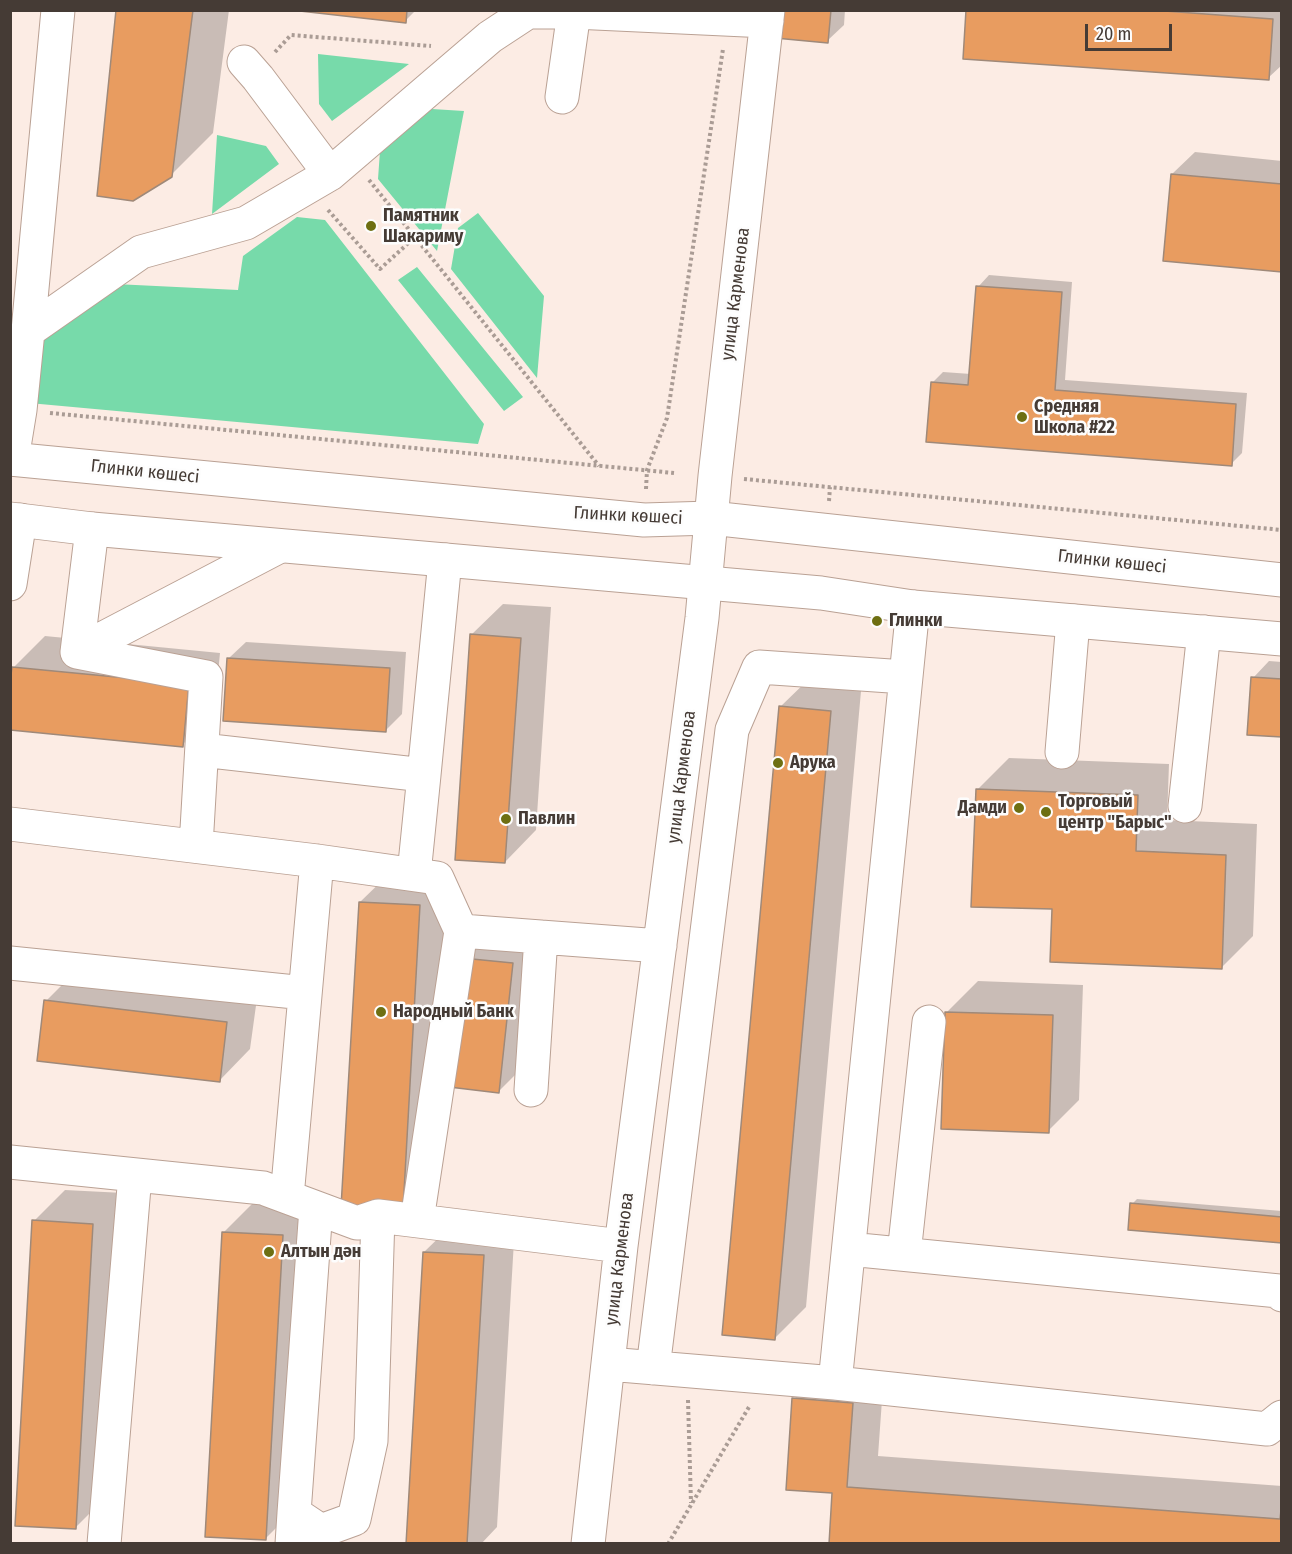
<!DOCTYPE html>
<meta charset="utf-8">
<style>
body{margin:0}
#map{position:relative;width:1292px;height:1554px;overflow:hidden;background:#fcece4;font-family:"Fira Sans Condensed",sans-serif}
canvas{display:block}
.frame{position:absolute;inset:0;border:12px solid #453b35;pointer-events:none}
.scale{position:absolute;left:1085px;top:24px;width:87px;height:27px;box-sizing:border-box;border:3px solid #453b35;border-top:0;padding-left:8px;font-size:18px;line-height:21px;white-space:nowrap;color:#453b35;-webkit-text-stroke:4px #fdfdfd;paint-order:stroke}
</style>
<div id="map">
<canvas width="1292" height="1554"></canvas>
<div class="frame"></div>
<div class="scale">20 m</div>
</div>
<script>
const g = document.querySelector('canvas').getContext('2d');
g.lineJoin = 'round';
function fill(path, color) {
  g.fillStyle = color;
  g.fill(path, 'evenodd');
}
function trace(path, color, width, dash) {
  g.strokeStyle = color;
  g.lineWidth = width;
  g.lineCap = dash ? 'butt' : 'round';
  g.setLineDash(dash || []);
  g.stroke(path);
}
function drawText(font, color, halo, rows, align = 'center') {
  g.font = font + ' "Fira Sans Condensed",sans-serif';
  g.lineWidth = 5;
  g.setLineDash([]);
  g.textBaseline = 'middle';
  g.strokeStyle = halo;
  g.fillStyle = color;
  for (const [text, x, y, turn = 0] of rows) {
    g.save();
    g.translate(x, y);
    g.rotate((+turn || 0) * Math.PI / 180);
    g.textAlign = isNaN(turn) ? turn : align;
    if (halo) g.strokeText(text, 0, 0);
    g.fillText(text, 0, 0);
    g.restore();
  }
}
fill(new Path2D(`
 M 318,54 L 409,64 L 332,121 L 319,104 Z
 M 432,109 L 464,111 L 437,251 L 378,179 L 380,151 Z
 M 217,135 L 266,146 L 279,164 L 212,214 Z
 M 478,213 L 544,296 L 537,378 L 451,269 L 458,228 Z
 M 297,217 L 325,220 L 484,424 L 478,444 L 29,403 L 38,334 L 115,284 L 238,290 L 243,256 Z
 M 417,267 L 523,397 L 504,411 L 398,280 Z`), '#77daaa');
fill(new Path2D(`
 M 117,10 L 229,10 L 213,133 L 171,175 Z
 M 305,10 L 416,10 L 405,21 Z
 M 779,10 L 845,10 L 844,25 L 827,41 Z
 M 968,10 L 1282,10 L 1282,65 L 1268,78 Z
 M 1195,152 L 1282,161 L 1282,270 L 1172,174 Z
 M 989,275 L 1072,282 L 1065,380 L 1247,393 L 1242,453 L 1231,464 L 932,383 L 943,372 L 971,374 L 978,287 Z
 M 503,604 L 551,607 L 536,830 L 505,862 L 471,635 Z
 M 45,636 L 220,653 L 214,714 L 182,745 L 14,667 Z
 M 246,642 L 406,652 L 402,714 L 385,731 L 229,658 Z
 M 1269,661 L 1282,662 L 1282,735 L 1253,678 Z
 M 812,676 L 862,680 L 806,1307 L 775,1338 L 780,707 Z
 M 1009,758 L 1169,764 L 1167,820 L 1257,824 L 1253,936 L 1221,968 L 977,790 Z
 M 392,871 L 451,874 L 433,1177 L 402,1209 L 360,902 Z
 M 481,942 L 529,946 L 516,1074 L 499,1091 L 464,959 Z
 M 77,970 L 258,991 L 250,1049 L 219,1081 L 46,1001 Z
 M 978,981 L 1083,985 L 1079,1100 L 1048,1131 L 947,1012 Z
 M 65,1190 L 124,1193 L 107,1496 L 75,1528 L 34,1221 Z
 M 1137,1199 L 1282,1211 L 1282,1242 L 1132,1204 Z
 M 255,1201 L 314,1204 L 297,1507 L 265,1539 L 224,1232 Z
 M 456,1221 L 515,1224 L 497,1527 L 481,1544 L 408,1544 L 424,1252 Z
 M 825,1368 L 884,1372 L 878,1456 L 1282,1486 L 1282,1544 L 834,1492 L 794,1399 Z`), '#0003');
const building = new Path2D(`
 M 116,10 L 193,10 L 172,177 L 133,201 L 97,196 Z
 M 291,10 L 407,10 L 406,23 Z
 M 777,10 L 831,10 L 828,43 L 775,38 Z
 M 966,10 L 1151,10 L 1273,19 L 1269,80 L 963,59 Z
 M 1171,174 L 1282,184 L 1282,272 L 1163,261 Z
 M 976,286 L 1062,292 L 1055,390 L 1236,404 L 1232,466 L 926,442 L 931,382 L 968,385 Z
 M 470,634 L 521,638 L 505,863 L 455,860 Z
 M 227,658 L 390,668 L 386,732 L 223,721 Z
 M 12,667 L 189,684 L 183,747 L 10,730 L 10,683 Z
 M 1251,677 L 1282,679 L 1282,737 L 1247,735 Z
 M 779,706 L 831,711 L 775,1340 L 722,1335 Z
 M 976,789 L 1138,795 L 1136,851 L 1226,855 L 1222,969 L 1050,962 L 1052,909 L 971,907 Z
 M 359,902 L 420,905 L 403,1210 L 341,1207 Z
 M 462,958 L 513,963 L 499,1093 L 449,1087 Z
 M 44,1000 L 227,1022 L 220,1082 L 37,1061 Z
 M 945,1012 L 1053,1015 L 1049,1133 L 941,1129 Z
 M 1130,1203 L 1282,1217 L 1282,1243 L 1128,1230 Z
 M 32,1220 L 93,1224 L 76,1529 L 15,1526 Z
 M 222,1232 L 283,1235 L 266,1540 L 205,1537 Z
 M 423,1252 L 484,1255 L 467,1544 L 406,1544 Z
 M 792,1398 L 853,1403 L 847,1487 L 1280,1519 L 1282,1500 L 1282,1544 L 829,1544 L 832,1493 L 786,1490 Z`);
fill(building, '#e89c60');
trace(building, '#9f8979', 1.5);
const minor = new Path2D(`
 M 574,10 L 574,12 L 767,21
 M 244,62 L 258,78 L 330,174
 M 28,331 L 58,10
 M 12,459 L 20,410 L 28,331 L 141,252 L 246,223 L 330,174 L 490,37 L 528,12 L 574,12 L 562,97
 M 92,529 L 77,652 L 280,546
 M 10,584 L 20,520
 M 77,652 L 206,677 L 196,846
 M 202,750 L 424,775 L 414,874
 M 1062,752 L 1073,621
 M 424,775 L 445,560
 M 1185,806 L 1204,632
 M 10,824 L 317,861 L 437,878 L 461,931 L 417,1220
 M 461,931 L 660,946
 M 10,963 L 305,993
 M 531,1090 L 541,937
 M 10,1162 L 263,1188 L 357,1223 L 378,1216 L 621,1246
 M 287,1197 L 317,861
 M 316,1208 L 294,1513 L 321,1531 L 354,1519 L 371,1441 L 378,1216
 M 849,1249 L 1279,1291 L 1282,1295
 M 904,1254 L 929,1022
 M 608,1364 L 835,1383 L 913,607
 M 653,1368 L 732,730 L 759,667 L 905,677
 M 835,1383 L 1267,1429 L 1282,1417
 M 104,1544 L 135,1175
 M 292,1544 L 294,1513
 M 588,1544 L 621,1246 L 702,618 L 715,476 L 768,10`);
const major = new Path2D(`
 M 10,459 L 644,520 L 711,518 L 1282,580
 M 10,519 L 92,529 L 821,593 L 913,607 L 1282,639`);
trace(minor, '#baa194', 35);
trace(major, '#baa194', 35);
trace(new Path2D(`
 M 275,52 L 291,35 L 431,46
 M 369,180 L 599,466
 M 328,210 L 380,269 L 415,237
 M 50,413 L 674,473
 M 744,479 L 1282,530
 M 646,489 L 647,470 L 667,418 L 723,49
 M 829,501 L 830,487
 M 688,1400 L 691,1503
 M 668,1544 L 749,1407`), '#aa9c95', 4, [3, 3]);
trace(minor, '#fff', 33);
trace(major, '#fff', 33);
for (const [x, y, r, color] of [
 [371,226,6,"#6e6f12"],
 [1022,417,6,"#6e6f12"],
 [877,621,6,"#6e6f12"],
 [778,763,6,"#6e6f12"],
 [1019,808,6,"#6e6f12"],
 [1046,812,6,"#6e6f12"],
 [506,819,6,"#6e6f12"],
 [381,1012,6,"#6e6f12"],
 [269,1252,6,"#6e6f12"]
]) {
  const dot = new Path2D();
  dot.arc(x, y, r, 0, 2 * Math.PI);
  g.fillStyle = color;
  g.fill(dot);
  trace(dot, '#fdfdfd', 2);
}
drawText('bold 18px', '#453b35', '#fdfdfd', [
 ["Памятник",383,216],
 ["Шакариму",383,237],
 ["Средняя",1034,407],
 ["Школа #22",1034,428],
 ["Глинки",889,621],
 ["Арука",790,763],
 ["Торговый",1058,802],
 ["центр \"Барыс\"",1058,823],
 ["Дамди",1007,808,"right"],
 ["Павлин",518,819],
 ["Народный Банк",393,1012],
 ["Алтын дән",281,1252]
], 'left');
drawText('18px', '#453b35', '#fdfdfd', [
 ["улица Карменова",736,294,-83],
 ["Глинки көшесі",145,472,6],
 ["Глинки көшесі",628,516,3],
 ["Глинки көшесі",1112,562,6],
 ["улица Карменова",682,777,-83],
 ["улица Карменова",620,1259,-83]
]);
</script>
